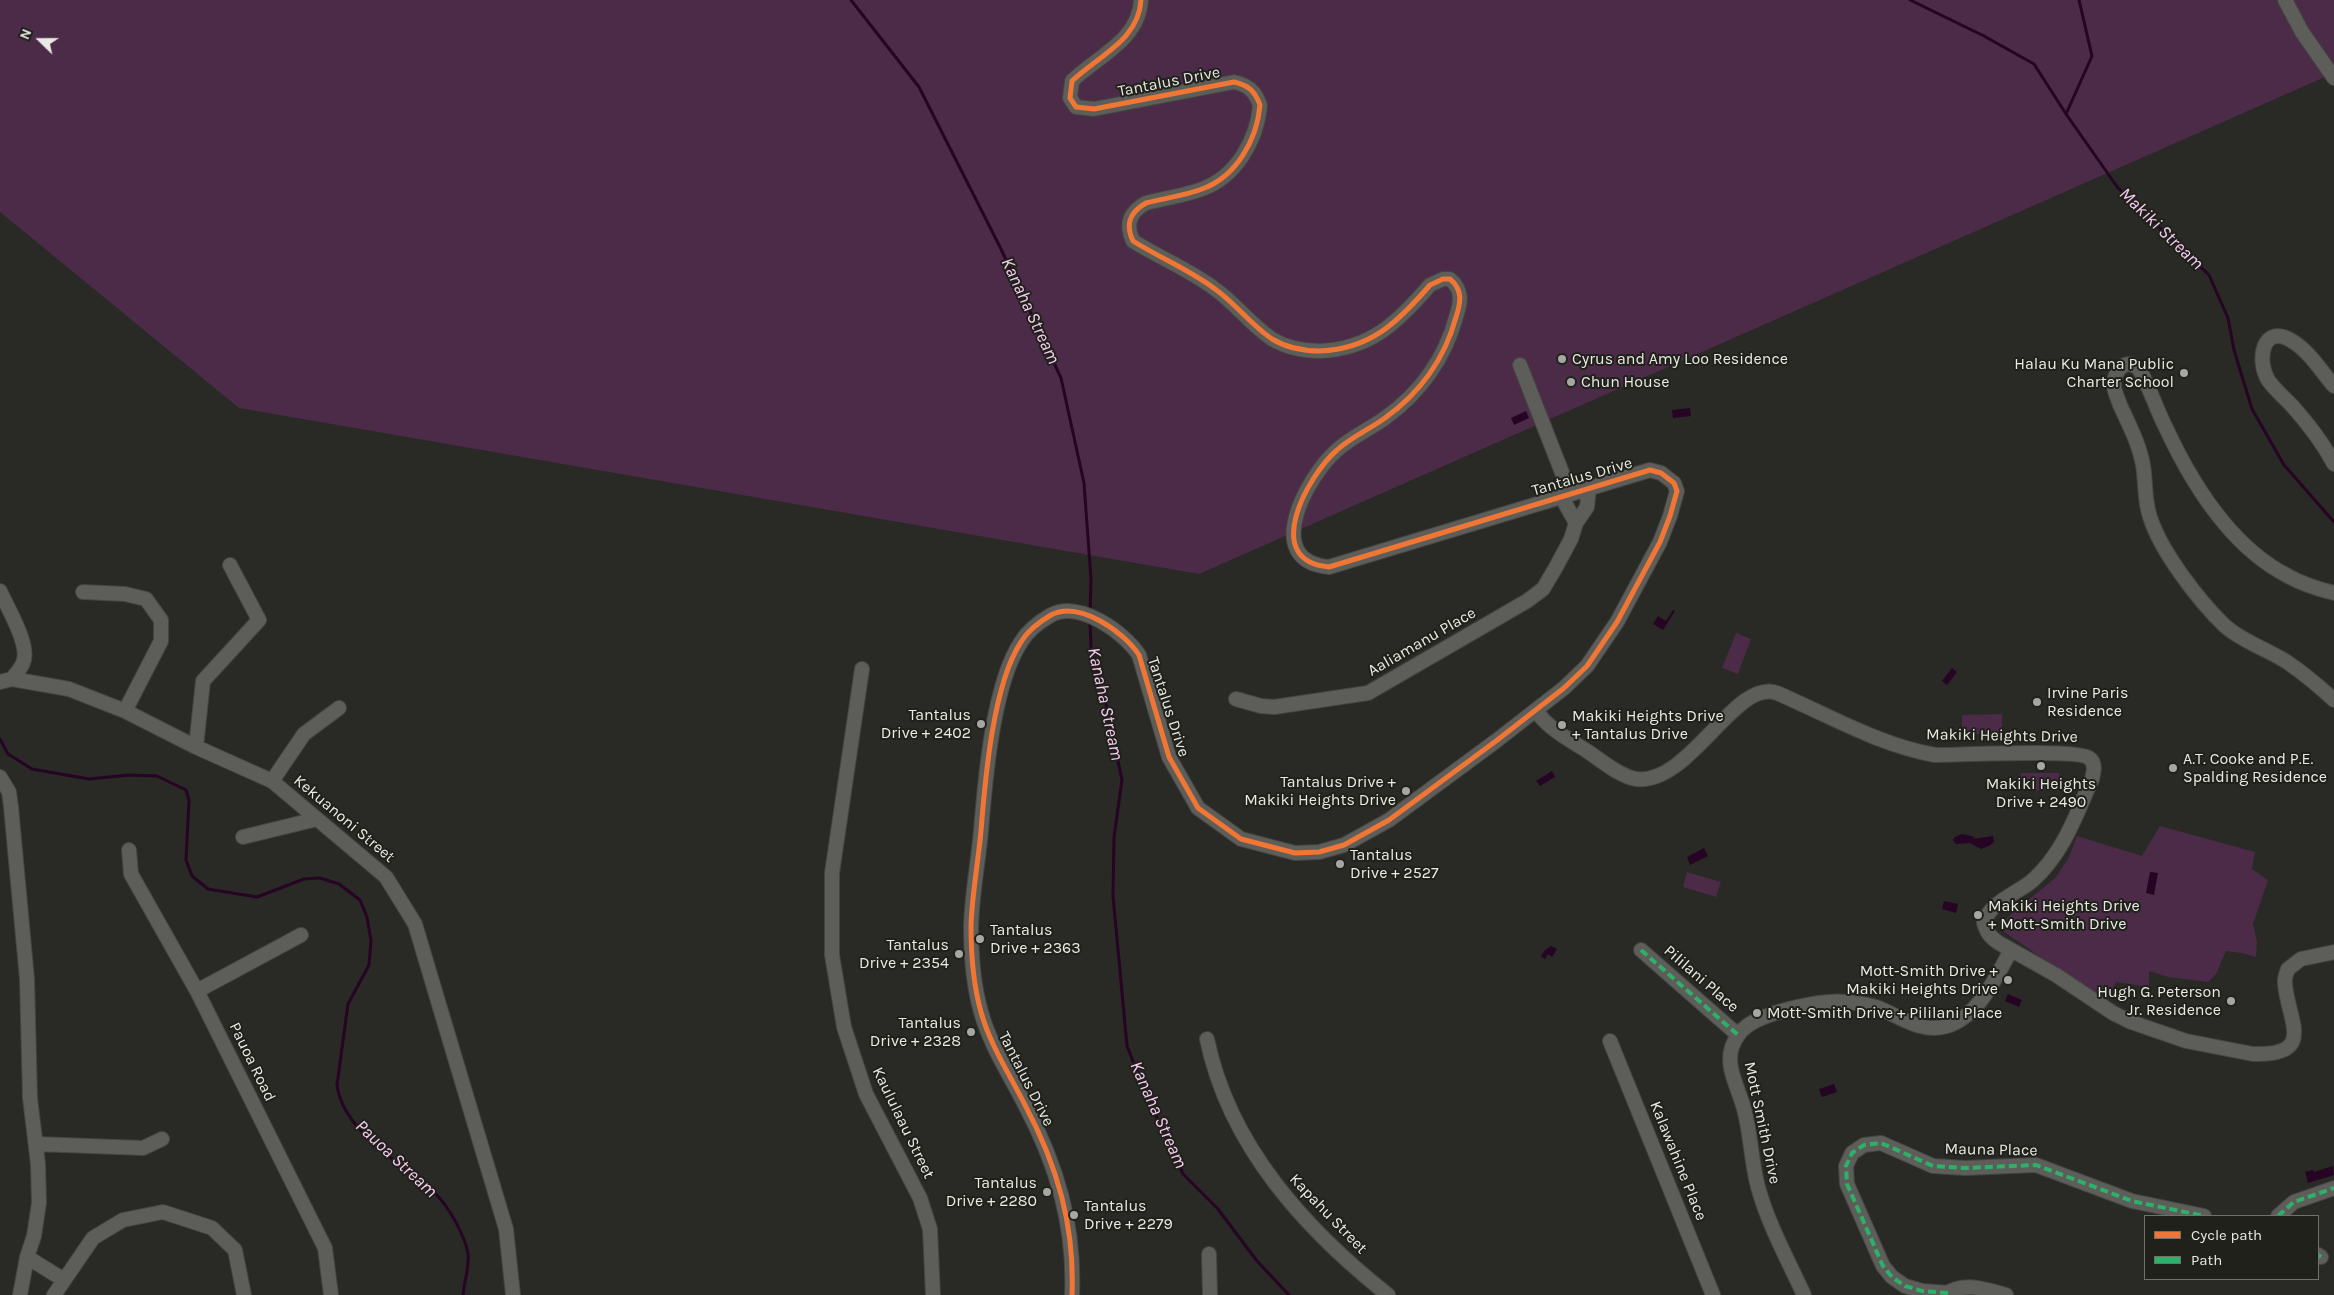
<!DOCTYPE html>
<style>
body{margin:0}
#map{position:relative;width:2334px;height:1295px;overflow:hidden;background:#292925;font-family:Karla,sans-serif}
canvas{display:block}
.legend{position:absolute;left:2144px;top:1215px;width:175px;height:65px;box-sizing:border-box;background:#21211b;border:1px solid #71716c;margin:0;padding:6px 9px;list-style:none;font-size:15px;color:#e9e9e5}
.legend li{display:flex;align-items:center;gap:10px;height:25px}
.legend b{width:25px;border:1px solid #71716c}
.north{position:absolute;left:15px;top:15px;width:50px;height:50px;-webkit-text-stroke:4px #21211b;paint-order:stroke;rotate:292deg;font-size:14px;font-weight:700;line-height:20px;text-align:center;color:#e9e9e5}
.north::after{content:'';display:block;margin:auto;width:18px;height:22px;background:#e9e9e5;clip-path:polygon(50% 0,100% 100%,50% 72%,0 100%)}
</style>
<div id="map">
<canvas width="2334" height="1295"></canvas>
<ul class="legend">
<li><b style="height:6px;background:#f07635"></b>Cycle path</li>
<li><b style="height:6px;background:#2db169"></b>Path</li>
</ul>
<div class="north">N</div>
</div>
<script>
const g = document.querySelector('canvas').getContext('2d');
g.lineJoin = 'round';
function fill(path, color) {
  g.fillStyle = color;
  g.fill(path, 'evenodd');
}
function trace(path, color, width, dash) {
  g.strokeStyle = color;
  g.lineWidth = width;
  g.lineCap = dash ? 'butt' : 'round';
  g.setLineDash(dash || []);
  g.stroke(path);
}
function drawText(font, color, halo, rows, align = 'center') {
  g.font = font + ' Karla,sans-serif';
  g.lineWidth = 4;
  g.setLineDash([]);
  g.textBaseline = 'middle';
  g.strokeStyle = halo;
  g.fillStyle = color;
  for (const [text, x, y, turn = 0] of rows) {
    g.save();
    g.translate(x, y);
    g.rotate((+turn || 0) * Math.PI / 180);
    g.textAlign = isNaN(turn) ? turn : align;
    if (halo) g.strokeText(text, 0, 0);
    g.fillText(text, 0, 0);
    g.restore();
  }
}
fill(new Path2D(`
 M 0,0 L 2334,0 L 2334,73 L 1199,574 L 239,408 L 0,212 Z
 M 1736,633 L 1751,639 L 1738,674 L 1722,668 Z
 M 2002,714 L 2002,734 L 1962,734 L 1962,715 Z
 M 2021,773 L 2059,773 L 2059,791 L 2021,790 Z
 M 2160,826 L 2255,852 L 2252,869 L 2268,880 L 2253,924 L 2257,941 L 2256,957 L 2242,953 L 2226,951 L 2216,974 L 2208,982 L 2168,977 L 2149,971 L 2149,987 L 2116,982 L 2108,999 L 2077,982 L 2000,929 L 2002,922 L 2055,878 L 2068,859 L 2077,836 L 2142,856 Z
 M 1687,872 L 1721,882 L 1716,897 L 1683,887 Z`), '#4b2b48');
fill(new Path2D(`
 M 1690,408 L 1691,416 L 1673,418 L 1672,410 Z
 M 1526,411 L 1529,418 L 1514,425 L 1511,418 Z
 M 1673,610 L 1675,611 L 1663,630 L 1653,624 L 1658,616 L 1666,621 Z
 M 1952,668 L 1957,672 L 1947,685 L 1942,681 Z
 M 1552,771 L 1555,777 L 1540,786 L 1536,781 Z
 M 1962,834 L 1975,837 L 1973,839 L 1993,836 L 1994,842 L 1989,846 L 1981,849 L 1970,843 L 1956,844 L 1953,840 L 1955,837 Z
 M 1704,848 L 1708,856 L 1690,865 L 1687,857 Z
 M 2150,872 L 2158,873 L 2154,895 L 2146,893 Z
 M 1944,901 L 1958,904 L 1956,913 L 1942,909 Z
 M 1551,946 L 1557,949 L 1552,957 L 1548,954 L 1545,959 L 1541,956 L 1545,950 Z
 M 2008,994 L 2022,1000 L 2019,1007 L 2005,1001 Z
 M 1834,1084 L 1837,1092 L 1822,1097 L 1819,1089 Z
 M 2333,1166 L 2334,1175 L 2308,1183 L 2305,1172 L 2313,1170 L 2314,1172 Z`), '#260424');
trace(new Path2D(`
 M 851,0 L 919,87 L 1001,249 L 1061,378 L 1084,483 L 1091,579 L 1090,613
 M 1910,0 L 1984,36 L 2034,64 L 2066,114 L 2118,188 L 2209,275 L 2228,318 L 2234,350 L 2252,409 L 2284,465 L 2334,522
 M 2066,114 L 2092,56 L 2079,0
 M 1090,621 L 1091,647 L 1105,699 L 1122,780 L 1114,837 L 1113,896 L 1127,1046 L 1148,1099 L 1183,1174 L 1218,1209 L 1257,1261 L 1289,1295
 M 0,739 L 8,754 L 32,769 L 89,779 L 129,775 L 157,776 L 186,790 L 189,800 L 186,860 L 192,876 L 208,889 L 257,897 L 304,879 L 320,878 L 339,884 L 360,900 L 367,917 L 371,941 L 369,965 L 348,1004 L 337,1085 C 343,1132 402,1163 435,1193 C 449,1207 464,1234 468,1253 C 470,1266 464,1282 463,1295`), '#260424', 3);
const minor = new Path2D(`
 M 2285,0 L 2302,32 L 2334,78
 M 1520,365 L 1570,493
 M 2334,386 C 2321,371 2309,351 2292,341 C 2263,323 2256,359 2268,380 C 2275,390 2286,399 2294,408 C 2310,426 2323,443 2334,464
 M 1561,496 L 1576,523
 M 0,591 C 7,607 31,646 23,663 C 21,668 16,674 12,679 L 0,682
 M 83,592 L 125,594 L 146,599 L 161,620 L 161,641 L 125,711
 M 2334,593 C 2318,589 2302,584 2288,576 C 2231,547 2192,484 2166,428 C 2156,409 2150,387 2139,369 C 2125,356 2113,372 2114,387 C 2115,393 2118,399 2120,405 C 2129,425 2139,443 2143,465 C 2146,482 2144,500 2150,517 C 2161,552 2199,601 2225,626 C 2243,642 2267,649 2287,662 C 2303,673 2320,687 2334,700
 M 862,669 L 832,873 L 832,955 L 844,1027 L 866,1094 L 920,1198 L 930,1229 L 933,1295
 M 12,679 L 69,689 L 125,711 L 196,747 L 272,781 L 386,877 L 415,924 L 506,1229 L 513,1295
 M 1236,699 L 1261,706 L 1274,707 L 1368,693 L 1527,601 L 1543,589 L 1556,567 L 1571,539 L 1576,523 L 1587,507 L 1589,487
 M 1536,711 C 1550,730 1570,740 1590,753 C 1603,762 1620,776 1636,779 C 1689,786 1736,677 1777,693 C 1828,715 1879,745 1935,755 C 1959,755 2077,749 2089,758 C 2096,763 2094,771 2092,779 C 2076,815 2063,854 2032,881 C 2016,894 1990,902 1984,923 C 1987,933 1990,937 1999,943 L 2056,975 L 2113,1013 L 2131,1022 L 2186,1041 L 2253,1054 C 2317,1056 2288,1021 2285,984 C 2284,979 2286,974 2288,969 L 2301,959 L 2334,952
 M 196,747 L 203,681 L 259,620 L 230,565
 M 0,777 L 9,792 L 11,807 L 27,979 L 30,1098 L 38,1164 L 39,1203 L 34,1236 L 27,1257 L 20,1295
 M 272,781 L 304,734 L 339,708
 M 243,837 L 317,819
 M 129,850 L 131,874 L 197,991 L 325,1248 L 331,1295
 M 1641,950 L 1738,1035
 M 197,991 L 301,935
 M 1207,1039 C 1229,1146 1305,1229 1388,1295
 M 1610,1041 L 1713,1295
 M 37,1144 L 143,1148 L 162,1139
 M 2278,1216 L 2294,1202 L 2334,1188
 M 1209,1254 L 1210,1295
 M 2318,1255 L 2321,1257
 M 27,1257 L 64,1280
 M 1948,1293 L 1922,1291 L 1905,1286 L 1892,1277 L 1883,1266 L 1847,1184 L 1846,1166 L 1852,1153 L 1864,1145 L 1881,1143 L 1933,1166 L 1965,1168 L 2036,1165 L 2132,1201 L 2204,1216
 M 54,1295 L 93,1238 L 123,1220 L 163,1212 L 212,1228 L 235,1250 L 244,1295
 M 1072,1295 C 1075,1226 1057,1165 1025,1105 C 1010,1075 990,1045 981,1012 C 973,984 971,954 971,926 C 972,894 978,863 981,831 C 985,780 993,684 1021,642 C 1028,630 1039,622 1051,615 C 1079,600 1124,632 1139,655 L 1169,757 L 1198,808 L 1241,839 L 1295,853 L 1319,852 L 1344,845 L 1389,820 L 1496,741 L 1564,688 L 1587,666 L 1617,622 L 1660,542 L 1670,516 L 1677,491 L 1674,483 L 1661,473 L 1650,470 L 1329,567 C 1260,561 1308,475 1337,450 C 1351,437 1370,429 1385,418 C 1420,393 1445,358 1456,317 C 1461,302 1463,290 1450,279 L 1443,279 L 1430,285 C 1398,322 1371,349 1320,351 C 1303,351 1287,348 1272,339 C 1251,325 1236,304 1215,289 C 1190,270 1160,258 1133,241 C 1125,224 1130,212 1146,203 C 1164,198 1184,196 1202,189 C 1236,177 1257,140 1260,105 C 1255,91 1248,85 1234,82 L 1094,109 L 1076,107 L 1070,98 L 1072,81 C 1098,56 1139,40 1141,0
 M 1804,1295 C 1788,1260 1768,1224 1758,1187 C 1751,1161 1751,1135 1744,1109 C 1739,1089 1725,1067 1732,1047 C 1735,1039 1740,1031 1747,1026 C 1766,1012 1823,999 1846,1002 C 1857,1003 1868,1004 1879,1008 C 1900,1017 1923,1034 1947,1026 C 1979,1016 1996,977 2011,950
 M 1944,1295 C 1963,1281 1986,1289 2006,1295`);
trace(minor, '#454542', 16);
trace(minor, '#5d5d5a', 14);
trace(new Path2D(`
 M 1641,950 L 1738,1035
 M 2278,1216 L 2294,1202 L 2334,1188
 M 2318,1255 L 2321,1257
 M 1948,1293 L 1922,1291 L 1905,1286 L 1892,1277 L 1883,1266 L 1847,1184 L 1846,1166 L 1852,1153 L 1864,1145 L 1881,1143 L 1933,1166 L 1965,1168 L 2036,1165 L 2132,1201 L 2204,1216`), '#2db169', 4, [8, 4]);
trace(new Path2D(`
 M 1072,1295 C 1075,1226 1057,1165 1025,1105 C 1010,1075 990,1045 981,1012 C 973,984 971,954 971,926 C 972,894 978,863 981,831 C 985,780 993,684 1021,642 C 1028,630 1039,622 1051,615 C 1079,600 1124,632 1139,655 L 1169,757 L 1198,808 L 1241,839 L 1295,853 L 1319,852 L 1344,845 L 1389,820 L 1496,741 L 1564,688 L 1587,666 L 1617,622 L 1660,542 L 1670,516 L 1677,491 L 1674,483 L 1661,473 L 1650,470 L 1329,567 C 1260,561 1308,475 1337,450 C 1351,437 1370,429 1385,418 C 1420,393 1445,358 1456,317 C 1461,302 1463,290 1450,279 L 1443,279 L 1430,285 C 1398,322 1371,349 1320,351 C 1303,351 1287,348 1272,339 C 1251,325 1236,304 1215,289 C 1190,270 1160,258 1133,241 C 1125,224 1130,212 1146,203 C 1164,198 1184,196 1202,189 C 1236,177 1257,140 1260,105 C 1255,91 1248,85 1234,82 L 1094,109 L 1076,107 L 1070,98 L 1072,81 C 1098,56 1139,40 1141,0`), '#f07635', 5);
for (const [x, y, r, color] of [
 [1562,359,5,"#a6a6a2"],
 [2184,373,5,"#a6a6a2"],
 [1571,382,5,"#a6a6a2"],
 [2037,702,5,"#a6a6a2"],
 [981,724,5,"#a6a6a2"],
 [1562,725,5,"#a6a6a2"],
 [2041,766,5,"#a6a6a2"],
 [2173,768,5,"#a6a6a2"],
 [1406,791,5,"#a6a6a2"],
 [1340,864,5,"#a6a6a2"],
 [1978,915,5,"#a6a6a2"],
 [980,939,5,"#a6a6a2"],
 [959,954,5,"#a6a6a2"],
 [2008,980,5,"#a6a6a2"],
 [2231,1001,5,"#a6a6a2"],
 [1757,1013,5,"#a6a6a2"],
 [971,1032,5,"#a6a6a2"],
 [1047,1192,5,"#a6a6a2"],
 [1074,1215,5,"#a6a6a2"]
]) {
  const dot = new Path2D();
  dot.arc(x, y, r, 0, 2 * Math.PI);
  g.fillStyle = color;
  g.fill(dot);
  trace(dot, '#21211b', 2);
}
drawText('16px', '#e9e9e5', '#21211b', [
 ["Tantalus Drive",1169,82,-11],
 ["Tantalus Drive",1582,477,-16],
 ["Aaliamanu Place",1422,642,-30],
 ["Tantalus Drive",1168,707,72],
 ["Makiki Heights Drive",2002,736,1],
 ["Kekuanoni Street",344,819,40],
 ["Pililani Place",1701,979,41],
 ["Pauoa Road",252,1062,64],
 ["Tantalus Drive",1026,1079,63],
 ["Kaululaau Street",903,1123,64],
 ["Mott Smith Drive",1762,1123,78],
 ["Mauna Place",1991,1150,1],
 ["Kalawahine Place",1678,1161,68],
 ["Kapahu Street",1328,1214,46]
]);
drawText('16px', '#e9e9e5', '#21211b', [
 ["Cyrus and Amy Loo Residence",1572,359],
 ["Halau Ku Mana Public",2174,364,"right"],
 ["Charter School",2174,382,"right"],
 ["Chun House",1581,382],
 ["Irvine Paris",2047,693],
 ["Residence",2047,711],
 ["Tantalus",971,715,"right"],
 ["Drive + 2402",971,733,"right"],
 ["Makiki Heights Drive",1572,716],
 ["+ Tantalus Drive",1572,734],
 ["A.T. Cooke and P.E.",2183,759],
 ["Spalding Residence",2183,777],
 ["Tantalus Drive +",1396,782,"right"],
 ["Makiki Heights Drive",1396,800,"right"],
 ["Makiki Heights",2041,784,"center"],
 ["Drive + 2490",2041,802,"center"],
 ["Tantalus",1350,855],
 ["Drive + 2527",1350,873],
 ["Makiki Heights Drive",1988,906],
 ["+ Mott-Smith Drive",1988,924],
 ["Tantalus",990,930],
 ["Drive + 2363",990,948],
 ["Tantalus",949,945,"right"],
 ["Drive + 2354",949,963,"right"],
 ["Mott-Smith Drive +",1998,971,"right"],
 ["Makiki Heights Drive",1998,989,"right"],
 ["Hugh G. Peterson",2221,992,"right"],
 ["Jr. Residence",2221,1010,"right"],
 ["Mott-Smith Drive + Pililani Place",1767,1013],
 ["Tantalus",961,1023,"right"],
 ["Drive + 2328",961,1041,"right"],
 ["Tantalus",1037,1183,"right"],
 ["Drive + 2280",1037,1201,"right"],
 ["Tantalus",1084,1206],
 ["Drive + 2279",1084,1224]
], 'left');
drawText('italic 18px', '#f8cdf3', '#21211b', [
 ["Makiki Stream",2161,229,44],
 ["Kanaha Stream",1030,311,65],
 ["Kanaha Stream",1105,704,78],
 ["Kanaha Stream",1158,1115,66],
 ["Pauoa Stream",396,1159,43]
]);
</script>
